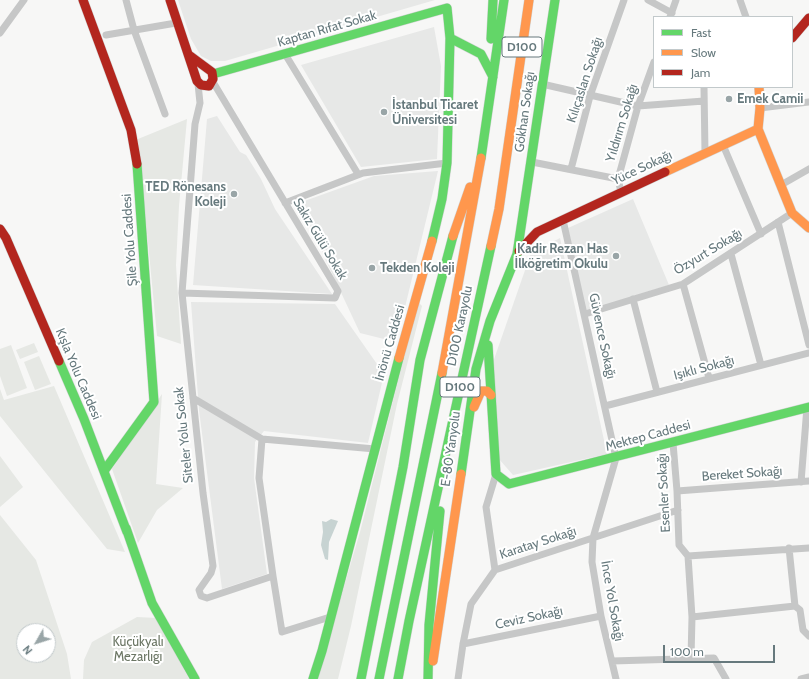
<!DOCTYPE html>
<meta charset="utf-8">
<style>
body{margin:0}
#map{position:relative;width:809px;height:679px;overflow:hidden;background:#f7f7f6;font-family:Cabin,sans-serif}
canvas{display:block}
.legend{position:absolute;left:653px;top:16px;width:140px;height:72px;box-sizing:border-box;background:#fff;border:1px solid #c2c9cb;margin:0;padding:5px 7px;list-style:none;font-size:12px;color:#66797d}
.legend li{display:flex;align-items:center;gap:8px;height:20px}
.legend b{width:20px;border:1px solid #c2c9cb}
.north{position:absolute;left:16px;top:623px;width:40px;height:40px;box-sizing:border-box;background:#fff;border:1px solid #c2c9cb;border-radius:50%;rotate:231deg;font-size:11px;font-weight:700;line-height:16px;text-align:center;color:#66797d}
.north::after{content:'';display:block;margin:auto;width:14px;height:18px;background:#99a5a7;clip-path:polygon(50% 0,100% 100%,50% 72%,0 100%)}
.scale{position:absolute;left:663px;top:645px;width:112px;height:18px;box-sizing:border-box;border:2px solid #66797d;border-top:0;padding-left:5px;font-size:12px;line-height:14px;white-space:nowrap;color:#66797d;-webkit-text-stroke:3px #fff;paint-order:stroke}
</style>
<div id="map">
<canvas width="809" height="679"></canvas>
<ul class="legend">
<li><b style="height:5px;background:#63d668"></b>Fast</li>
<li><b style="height:5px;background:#ff974d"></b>Slow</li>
<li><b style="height:5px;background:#b3261e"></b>Jam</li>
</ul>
<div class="north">N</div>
<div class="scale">100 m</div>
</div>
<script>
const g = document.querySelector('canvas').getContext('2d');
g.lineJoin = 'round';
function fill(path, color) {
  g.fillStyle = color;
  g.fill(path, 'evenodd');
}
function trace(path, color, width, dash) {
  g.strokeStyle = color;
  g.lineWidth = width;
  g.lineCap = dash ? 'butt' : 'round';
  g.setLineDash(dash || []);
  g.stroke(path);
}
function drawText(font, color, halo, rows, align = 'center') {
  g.font = font + ' Cabin,sans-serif';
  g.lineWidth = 4;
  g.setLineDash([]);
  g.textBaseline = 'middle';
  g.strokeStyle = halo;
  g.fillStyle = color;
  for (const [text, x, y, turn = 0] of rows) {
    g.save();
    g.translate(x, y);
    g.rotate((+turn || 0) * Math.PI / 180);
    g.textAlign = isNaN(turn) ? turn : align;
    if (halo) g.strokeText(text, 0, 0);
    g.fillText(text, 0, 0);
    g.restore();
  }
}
fill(new Path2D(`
 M 178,0 L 435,0 L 225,61 L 211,61 L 201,56 L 191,39 Z
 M 434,27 L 441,66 L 437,159 L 361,167 L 301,65 Z
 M 217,116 L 240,152 L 246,155 L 261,179 L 275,209 L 332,294 L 193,285 L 207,119 Z
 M 438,171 L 398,336 L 388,340 L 360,333 L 299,203 L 374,176 Z
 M 633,199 L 669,285 L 586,311 L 568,228 Z
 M 560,238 L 607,454 L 513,475 L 499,459 L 491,368 L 531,253 Z
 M 191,302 L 335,304 L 384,374 L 368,443 L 264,431 L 255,442 L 254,478 L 267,574 L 222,589 L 199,410 Z`), '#e7e8e7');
fill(new Path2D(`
 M 187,119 L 179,206 L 176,265 L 181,344 L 157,336 L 138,139 Z
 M 418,302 L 422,306 L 397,404 L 351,626 L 338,679 L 317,679 L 360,532 Z
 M 34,343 L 38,352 L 20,359 L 16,350 Z
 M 11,345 L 27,388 L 7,396 L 0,376 L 0,349 Z
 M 39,356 L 51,384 L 35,390 L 24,362 Z
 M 54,386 L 125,552 L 107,549 L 0,416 L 0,389 L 4,400 Z
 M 162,394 L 156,484 L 183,488 L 157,510 L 138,543 L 112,469 Z
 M 0,456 L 23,487 L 0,507 Z
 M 0,515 L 36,560 L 67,654 L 71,679 L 0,679 ZM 24,631 L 48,631 L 48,655 L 24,655 Z
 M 137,617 L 157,618 L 189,679 L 83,679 L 84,660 L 92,642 Z`), '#e6e8e4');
fill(new Path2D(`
 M 331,519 L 338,521 L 329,542 L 328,560 L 325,559 L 321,545 L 323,532 L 322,521 L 326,522 Z`), '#c7d3d2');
const fast = new Path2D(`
 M 450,38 L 481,54 L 493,77
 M 491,39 L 493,0
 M 213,74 L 447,8 L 450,38 L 447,163 L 442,199 L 432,241
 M 481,158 L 504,0
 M 488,345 L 496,474 L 509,484 L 809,407
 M 59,361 L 84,419 L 127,532
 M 104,471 L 154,402 L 137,164
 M 461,474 L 476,369 L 490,321 L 517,254 L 555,0
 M 126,528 L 152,603 L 195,679
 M 313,679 L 322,651 L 399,358
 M 361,679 L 403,467 L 420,360 L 453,236
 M 379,679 L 442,373
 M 398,679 L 409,621 L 491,246
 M 428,679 L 429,625 L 440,511`);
const slow = new Path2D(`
 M 759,87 L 760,108 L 758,129 L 792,213 L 809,228
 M 665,172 L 758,129
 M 453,236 L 470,187
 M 491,246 L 499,209 L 529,0
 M 399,358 L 432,241
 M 442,373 L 481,158
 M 474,407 L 481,391 L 487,391 L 491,395
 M 433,661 L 461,474`);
const jam = new Path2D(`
 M 83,0 L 131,130 L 137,164
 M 170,0 L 197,81 L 201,85 L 209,86 L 213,79 L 212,72 L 189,55
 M 792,38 L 809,18
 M 0,229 L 6,238 L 59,361
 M 519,251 L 537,232 L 665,172`);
trace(fast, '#d1d3d3', 10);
trace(slow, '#d1d3d3', 10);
trace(jam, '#d1d3d3', 10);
trace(new Path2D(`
 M 126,0 L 134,30 L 165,114
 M 648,0 L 672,13
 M 740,0 L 746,17
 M 670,17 L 676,0
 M 0,33 L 24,0
 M 106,35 L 176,23
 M 285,54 L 358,174
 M 198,84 L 200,103 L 195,124 L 182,293 L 203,493 L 213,566 L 211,573 L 199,590 L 201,596 L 207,598 L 273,576 L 282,632 L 330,617
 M 542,84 L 638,106 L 704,101
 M 704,87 L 705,153
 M 760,108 L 809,102
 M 723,145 L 761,234
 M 532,162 L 618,179
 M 571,169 L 590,96 L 624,0
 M 781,185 L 809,169
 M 621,192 L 618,179 L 638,106 L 654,62
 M 285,203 L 363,173 L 447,163
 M 563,220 L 616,458 L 593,538 L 592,562 L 601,616 L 616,679
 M 778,222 L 809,345
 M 731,254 L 761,365
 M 683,284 L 709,378
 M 182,293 L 335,298 L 338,291 L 213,82
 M 633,299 L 657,392
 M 585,314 L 683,284 L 792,213
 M 193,398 L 262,439
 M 605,406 L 809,353
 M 673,443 L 677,491 L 679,545 L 688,556 L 692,617 L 691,658
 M 801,482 L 807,407
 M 677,491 L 809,481
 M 789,548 L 795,606
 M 688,556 L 809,548
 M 495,570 L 486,507 L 496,474
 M 273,576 L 259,478 L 262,439 L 375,449
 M 795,606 L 800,610 L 803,630 L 809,636
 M 692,617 L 795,606
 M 463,644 L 601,616
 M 612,661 L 714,658 L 726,679
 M 458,679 L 463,644 L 471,604 L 495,570 L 678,510
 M 801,679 L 809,677`), '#c6c7c7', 7);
trace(fast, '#63d668', 9);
trace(slow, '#ff974d', 9);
trace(jam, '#b3261e', 9);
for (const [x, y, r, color] of [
 [729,99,4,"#99a5a7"],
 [384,112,4,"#99a5a7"],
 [234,194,4,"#99a5a7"],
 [616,256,4,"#99a5a7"],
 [372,268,4,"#99a5a7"]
]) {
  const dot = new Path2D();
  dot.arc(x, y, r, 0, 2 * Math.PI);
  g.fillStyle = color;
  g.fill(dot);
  trace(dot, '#fff', 1.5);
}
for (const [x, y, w] of [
 [522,47,40],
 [460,387,40]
]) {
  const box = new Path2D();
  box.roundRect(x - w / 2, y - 10, w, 20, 3);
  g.fillStyle = '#fff';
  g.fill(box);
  trace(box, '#66797d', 1);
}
drawText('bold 12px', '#66797d', null, [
 ["D100",522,47],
 ["D100",460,387]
]);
drawText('13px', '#66797d', '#fff', [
 ["Kaptan Rıfat Sokak",327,29,-16],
 ["Kılıçaslan Sokağı",585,80,-72],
 ["Gökhan Sokağı",525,112,-82],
 ["Yıldırım Sokağı",622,123,-73],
 ["Yüce Sokağı",642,168,-25],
 ["Sakız Gülü Sokak",320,239,59],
 ["Şile Yolu Caddesi",130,240,-94],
 ["Özyurt Sokağı",708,252,-31],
 ["D100 Karayolu",460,326,-78],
 ["Güvence Sokağı",602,336,78],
 ["İnönü Caddesi",390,343,-74],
 ["Işıklı Sokağı",704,368,-15],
 ["Kışla Yolu Caddesi",78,374,67],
 ["Siteler Yolu Sokak",184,435,-96],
 ["Mektep Caddesi",648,436,-15],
 ["E-80 Yanyolu",451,449,-82],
 ["Bereket Sokağı",742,474,-4],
 ["Esenler Sokağı",664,493,-93],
 ["Karatay Sokağı",538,543,-18],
 ["İnce Yol Sokağı",612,601,80],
 ["Ceviz Sokağı",529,618,-12]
]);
drawText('bold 13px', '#66797d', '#fff', [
 ["Emek Camii",737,99],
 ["İstanbul Ticaret",392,105],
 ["Üniversitesi",392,120],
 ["TED Rönesans",226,187,"right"],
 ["Koleji",226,202,"right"],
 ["Kadir Rezan Has",608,249,"right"],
 ["İlköğretim Okulu",608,264,"right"],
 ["Tekden Koleji",380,268]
], 'left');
drawText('13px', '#6b7664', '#fff', [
 ["Küçükyalı",138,642],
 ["Mezarlığı",138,657]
]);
</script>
